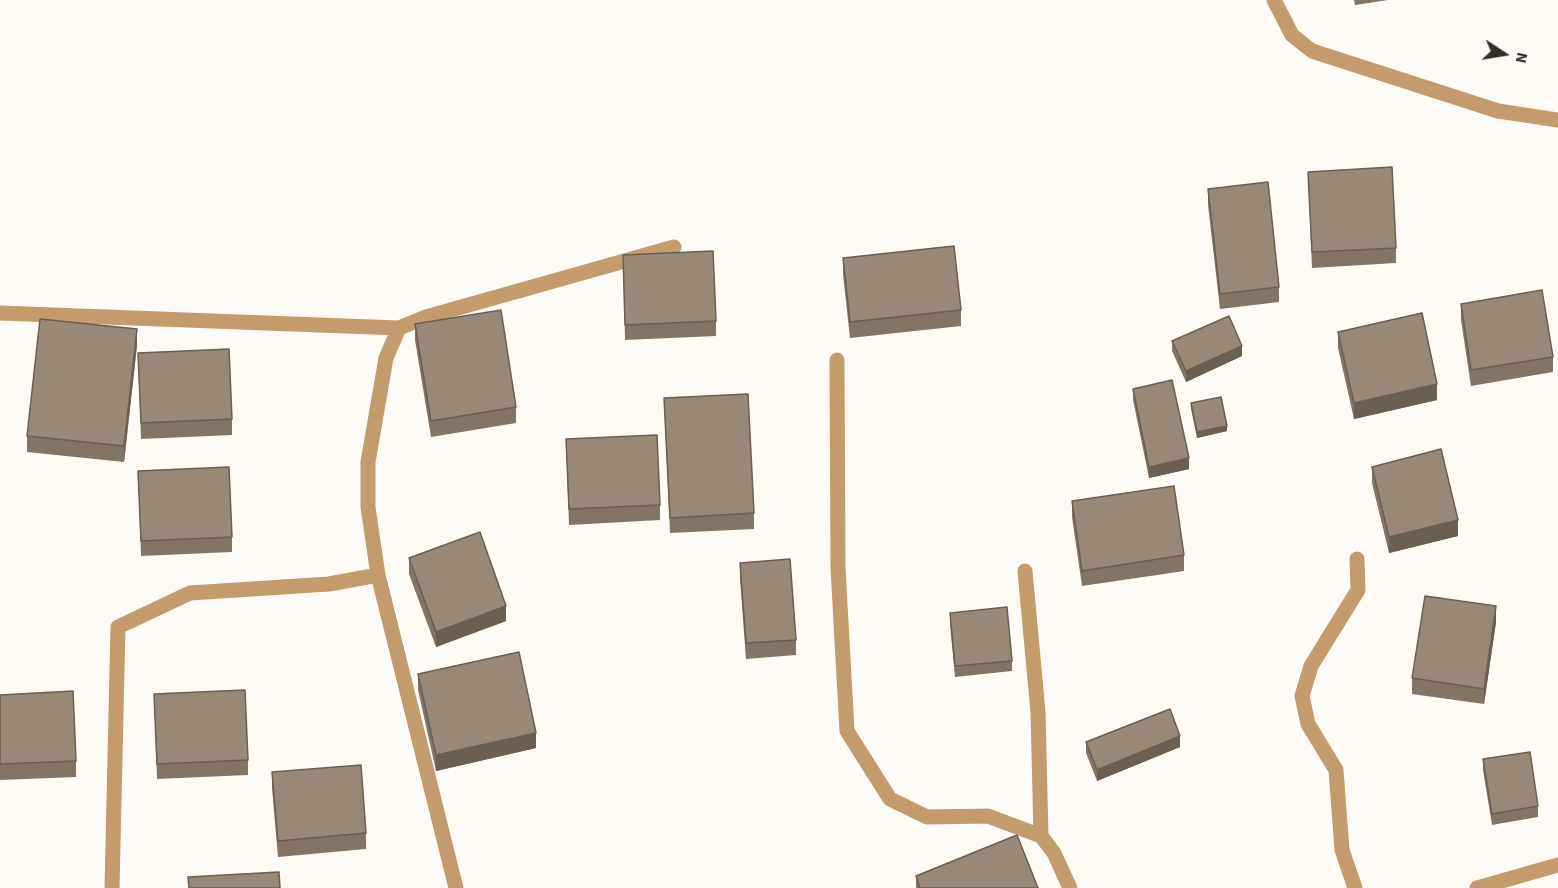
<!DOCTYPE html>
<style>
body{margin:0}
#map{position:relative;width:1558px;height:888px;overflow:hidden;background:#fefbf7;font-family:"Source Sans 3",sans-serif}
canvas{display:block}
.north{position:absolute;left:1474px;top:24px;width:60px;height:60px;-webkit-text-stroke:4px #fff;paint-order:stroke;rotate:102deg;font-size:16px;font-weight:700;line-height:24px;text-align:center;color:#352f27}
.north::after{content:'';display:block;margin:auto;width:21px;height:27px;background:#352f27;clip-path:polygon(50% 0,100% 100%,50% 72%,0 100%)}
</style>
<div id="map">
<canvas width="1558" height="888"></canvas>
<div class="north">N</div>
</div>
<script>
const g = document.querySelector('canvas').getContext('2d');
g.lineJoin = 'round';
function trace(path, color, width, dash) {
  g.strokeStyle = color;
  g.lineWidth = width;
  g.lineCap = dash ? 'butt' : 'round';
  g.setLineDash(dash || []);
  g.stroke(path);
}
function fill(path, color) {
  g.fillStyle = color;
  g.fill(path, 'evenodd');
}
trace(new Path2D(`
 M 1274,0 L 1292,35 L 1312,51 L 1498,111 L 1558,120
 M 0,313 L 399,328
 M 837,360 L 838,568 L 847,731 L 890,799 L 927,817 L 988,816 L 1041,836 L 1054,853 L 1070,888
 M 1025,571 L 1038,712 L 1041,836
 M 112,888 L 118,627 L 190,593 L 329,584 L 378,575
 M 456,888 L 378,575 L 368,507 L 368,462 L 386,358 L 399,328 L 426,317 L 674,247
 M 1355,888 L 1342,850 L 1336,770 L 1308,724 L 1302,696 L 1311,666 L 1358,590 L 1357,559
 M 1477,888 L 1558,865`), '#c39b6d', 15);
fill(new Path2D(`
 M 1354,0 L 1388,0 L 1355,5 Z
 M 1308,172 L 1396,248 L 1396,263 L 1312,268 Z
 M 1208,189 L 1279,287 L 1279,302 L 1220,309 L 1208,205 Z
 M 623,255 L 716,321 L 716,336 L 625,340 Z
 M 843,258 L 961,310 L 961,326 L 850,338 L 843,274 Z
 M 1461,304 L 1553,357 L 1553,372 L 1471,386 L 1461,320 Z
 M 415,324 L 516,407 L 516,423 L 431,437 L 415,340 Z
 M 1338,332 L 1437,400 L 1354,419 L 1338,348 Z
 M 1172,341 L 1242,356 L 1186,382 L 1172,351 Z
 M 137,345 L 124,462 L 27,452 L 27,436 Z
 M 138,353 L 232,419 L 232,435 L 141,439 Z
 M 1133,389 L 1189,469 L 1149,478 L 1133,400 Z
 M 664,398 L 754,513 L 754,529 L 670,533 Z
 M 1191,403 L 1227,431 L 1197,438 L 1191,409 Z
 M 566,439 L 660,505 L 660,520 L 569,525 Z
 M 1372,467 L 1458,536 L 1389,553 L 1372,483 Z
 M 138,471 L 232,537 L 232,552 L 141,556 Z
 M 1072,501 L 1184,555 L 1184,571 L 1082,586 L 1072,517 Z
 M 409,558 L 506,621 L 436,647 L 409,574 Z
 M 740,563 L 796,640 L 796,655 L 746,659 L 740,578 Z
 M 950,613 L 1012,661 L 1012,671 L 955,677 L 950,624 Z
 M 1496,622 L 1484,704 L 1412,694 L 1412,678 Z
 M 418,674 L 536,748 L 436,771 L 418,690 Z
 M 154,694 L 248,760 L 248,775 L 157,779 Z
 M 0,695 L 76,761 L 76,777 L 0,780 Z
 M 1086,742 L 1180,747 L 1097,781 L 1086,753 Z
 M 1483,759 L 1538,806 L 1538,817 L 1492,825 L 1483,770 Z
 M 272,772 L 366,833 L 366,849 L 278,857 L 272,788 Z
 M 916,876 L 1038,888 L 916,888 Z`), '#837566');
fill(new Path2D(`
 M 137,329 L 137,345 L 124,462 L 124,446 Z
 M 1242,346 L 1242,356 L 1186,382 L 1186,371 Z
 M 1437,384 L 1437,400 L 1354,419 L 1354,403 Z
 M 1227,426 L 1227,431 L 1197,438 L 1197,432 Z
 M 1189,458 L 1189,469 L 1149,478 L 1149,467 Z
 M 1458,520 L 1458,536 L 1389,553 L 1389,537 Z
 M 506,606 L 506,621 L 436,647 L 436,632 Z
 M 1496,606 L 1496,622 L 1484,704 L 1484,689 Z
 M 536,733 L 536,748 L 436,771 L 436,755 Z
 M 1180,736 L 1180,747 L 1097,781 L 1097,770 Z`), '#6a5f53');
const building = new Path2D(`
 M 1392,167 L 1396,248 L 1312,252 L 1308,172 Z
 M 1268,182 L 1279,287 L 1220,294 L 1208,189 Z
 M 954,246 L 961,310 L 850,322 L 843,258 Z
 M 713,251 L 716,321 L 625,325 L 623,255 Z
 M 1542,290 L 1553,357 L 1471,370 L 1461,304 Z
 M 501,310 L 516,407 L 431,421 L 415,324 Z
 M 1422,313 L 1437,384 L 1354,403 L 1338,332 Z
 M 1229,316 L 1242,346 L 1186,371 L 1172,341 Z
 M 40,319 L 137,329 L 124,446 L 27,436 Z
 M 229,349 L 232,419 L 141,423 L 138,353 Z
 M 1172,380 L 1189,458 L 1149,467 L 1133,389 Z
 M 748,394 L 754,513 L 670,518 L 664,398 Z
 M 1221,397 L 1227,426 L 1197,432 L 1191,403 Z
 M 657,435 L 660,505 L 569,509 L 566,439 Z
 M 1441,449 L 1458,520 L 1389,537 L 1372,467 Z
 M 229,467 L 232,537 L 141,541 L 138,471 Z
 M 1174,486 L 1184,555 L 1082,571 L 1072,501 Z
 M 480,532 L 506,606 L 436,632 L 409,558 Z
 M 790,559 L 796,640 L 746,643 L 740,563 Z
 M 1425,596 L 1496,606 L 1484,689 L 1412,678 Z
 M 1007,607 L 1012,661 L 955,666 L 950,613 Z
 M 519,652 L 536,733 L 436,755 L 418,674 Z
 M 245,690 L 248,760 L 157,764 L 154,694 Z
 M 73,691 L 76,761 L 0,764 L 0,695 Z
 M 1170,709 L 1180,736 L 1097,770 L 1086,742 Z
 M 1530,752 L 1538,806 L 1492,814 L 1483,759 Z
 M 361,765 L 366,833 L 278,841 L 272,772 Z
 M 1017,835 L 1038,888 L 920,888 L 916,876 Z
 M 279,872 L 280,888 L 189,888 L 188,877 Z`);
fill(building, '#988877');
trace(building, '#6a5f53', 1.5);
</script>
